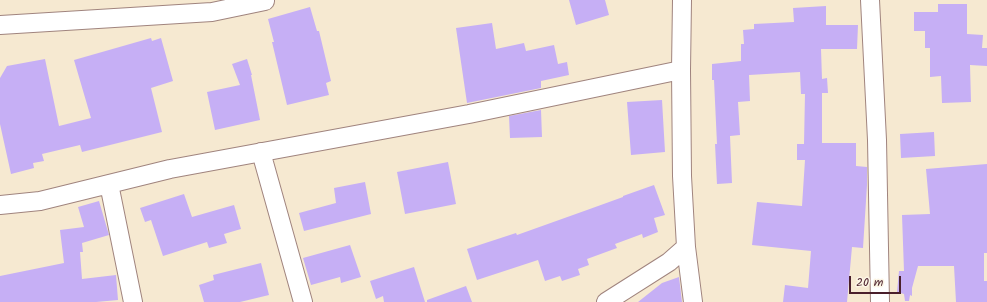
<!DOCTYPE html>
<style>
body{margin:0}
#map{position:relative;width:987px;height:302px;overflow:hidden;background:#f6e9d1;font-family:Kalam,sans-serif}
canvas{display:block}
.scale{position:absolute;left:849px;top:276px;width:52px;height:18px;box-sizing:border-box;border:2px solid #4a1f2b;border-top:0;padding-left:5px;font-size:12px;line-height:14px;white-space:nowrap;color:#4a1f2b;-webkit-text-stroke:3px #fcf5e5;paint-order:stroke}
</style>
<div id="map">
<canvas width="987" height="302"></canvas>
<div class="scale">20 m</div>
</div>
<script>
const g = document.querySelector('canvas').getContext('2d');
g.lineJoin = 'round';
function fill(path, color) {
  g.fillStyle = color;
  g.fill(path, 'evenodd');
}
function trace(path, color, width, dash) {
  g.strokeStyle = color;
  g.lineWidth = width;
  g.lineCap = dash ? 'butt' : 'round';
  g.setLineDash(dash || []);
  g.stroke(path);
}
fill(new Path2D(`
 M 569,0 L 605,0 L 609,15 L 576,25 Z
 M 938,4 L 967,4 L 967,34 L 983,35 L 982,48 L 987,48 L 987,66 L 970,65 L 971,102 L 942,103 L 941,76 L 930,77 L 930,48 L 925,48 L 925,31 L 914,31 L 914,12 L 938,12 Z
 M 826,6 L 826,25 L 858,25 L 857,49 L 821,49 L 822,79 L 827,78 L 828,93 L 822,93 L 822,143 L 856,143 L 856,166 L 867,167 L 867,185 L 863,248 L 852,247 L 847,302 L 783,302 L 785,285 L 808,288 L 811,251 L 752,245 L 757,202 L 802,206 L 805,160 L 797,160 L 797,144 L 804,144 L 805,94 L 801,94 L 800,72 L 749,75 L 750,101 L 738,102 L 740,135 L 730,136 L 732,183 L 717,184 L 715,144 L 717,144 L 714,80 L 712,80 L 712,64 L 741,61 L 741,44 L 744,44 L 743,30 L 754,29 L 754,24 L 794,22 L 793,8 Z
 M 310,7 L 317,31 L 319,31 L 331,81 L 326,83 L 329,95 L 287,105 L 272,42 L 274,42 L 268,19 Z
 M 492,23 L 496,49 L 524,43 L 526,51 L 554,45 L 558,64 L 567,62 L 569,75 L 541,81 L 541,88 L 467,103 L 456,28 Z
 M 151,38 L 152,41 L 161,38 L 173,81 L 151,88 L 162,132 L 82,152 L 80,145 L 42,154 L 44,161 L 33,163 L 34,168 L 11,174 L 0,124 L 0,78 L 7,66 L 45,59 L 59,126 L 91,118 L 74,60 Z
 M 247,59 L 252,75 L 251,75 L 260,120 L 215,130 L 207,92 L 240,85 L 232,64 Z
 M 662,100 L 665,152 L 631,155 L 627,102 Z
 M 541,110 L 542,137 L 510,138 L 509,116 Z
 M 934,132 L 935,156 L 901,158 L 900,134 Z
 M 448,162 L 456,204 L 405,214 L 397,172 Z
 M 987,164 L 987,253 L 984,253 L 984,281 L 987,281 L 987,302 L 956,302 L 954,266 L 918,266 L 912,288 L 912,296 L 910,295 L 909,301 L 905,301 L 904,294 L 897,292 L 899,271 L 904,271 L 902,215 L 930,214 L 926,169 Z
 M 365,182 L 371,214 L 304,231 L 299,213 L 336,203 L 334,188 Z
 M 654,185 L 665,215 L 654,218 L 658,232 L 643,238 L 642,234 L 615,244 L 617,248 L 587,259 L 589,265 L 578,269 L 580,275 L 562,281 L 560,276 L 545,281 L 538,260 L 477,280 L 467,249 L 516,233 L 517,235 L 587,210 L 623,197 L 623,196 Z
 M 184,194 L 192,217 L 234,205 L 241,229 L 224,234 L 227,243 L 209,248 L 207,242 L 163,256 L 151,220 L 145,222 L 140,208 Z
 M 99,201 L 109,235 L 82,243 L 83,252 L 80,252 L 82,279 L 116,275 L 118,300 L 96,302 L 0,302 L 0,276 L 64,263 L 60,230 L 84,227 L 78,207 Z
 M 350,245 L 361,277 L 341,283 L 340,277 L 311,285 L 303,258 Z
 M 261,263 L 269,295 L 240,302 L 204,302 L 199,285 L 214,280 L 213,275 Z
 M 414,267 L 425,302 L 384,302 L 383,296 L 376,299 L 370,281 Z
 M 679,277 L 682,302 L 638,302 L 662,283 Z
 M 466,286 L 472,302 L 427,302 L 427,300 Z`), '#c6aff5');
const street = new Path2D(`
 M 682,0 L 681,70 L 682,176 L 686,247 L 693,302
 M 870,0 L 877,140 L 880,302
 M 0,25 L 212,12 L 265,1
 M 261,152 L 303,302
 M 109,184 L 133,302
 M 0,205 L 40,201 L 170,169 L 469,114 L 681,70
 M 606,302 L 669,262 L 686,247`);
trace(street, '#a0847e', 20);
trace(street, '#fff', 18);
</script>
